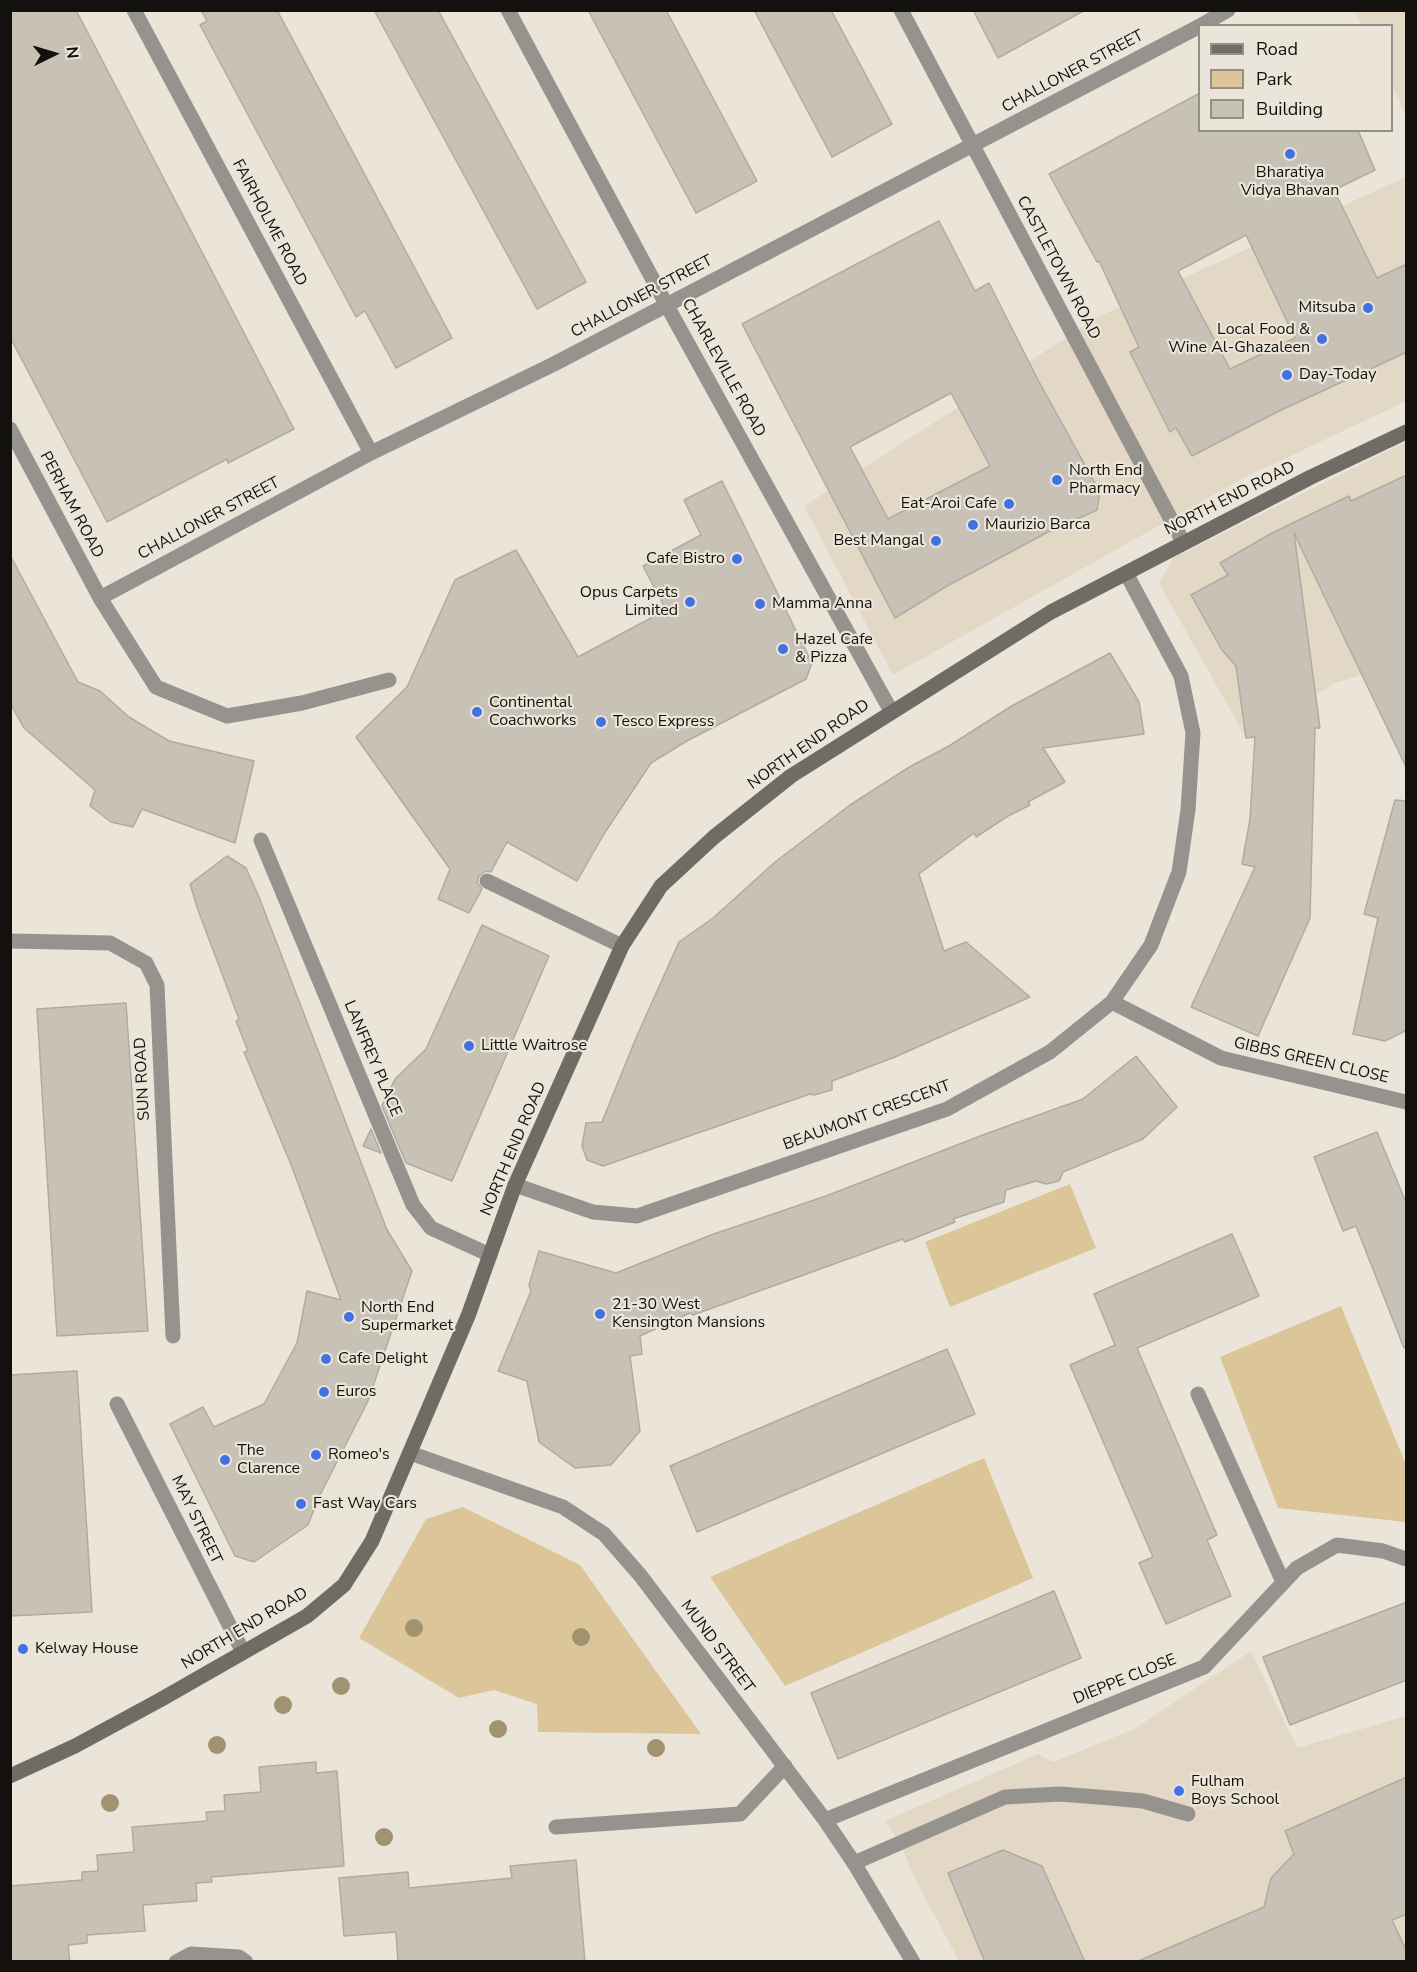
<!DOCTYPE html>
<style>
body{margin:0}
#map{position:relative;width:1417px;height:1972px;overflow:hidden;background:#ebe5d9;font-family:"Nunito Sans",sans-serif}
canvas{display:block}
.frame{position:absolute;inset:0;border:12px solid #13110d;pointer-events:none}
.legend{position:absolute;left:1198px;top:24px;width:195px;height:108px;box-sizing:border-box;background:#ebe5d9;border:2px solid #959087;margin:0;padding:8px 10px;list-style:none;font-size:18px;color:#13110d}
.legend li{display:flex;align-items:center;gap:12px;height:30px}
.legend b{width:30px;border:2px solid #959087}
.north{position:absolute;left:24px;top:24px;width:60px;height:60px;-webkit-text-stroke:4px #ebe5d9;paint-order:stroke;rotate:85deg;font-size:16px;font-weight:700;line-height:24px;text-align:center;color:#13110d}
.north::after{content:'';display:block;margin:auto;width:21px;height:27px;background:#13110d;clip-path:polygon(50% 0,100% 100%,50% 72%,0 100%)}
</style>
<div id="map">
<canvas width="1417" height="1972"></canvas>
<div class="frame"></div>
<ul class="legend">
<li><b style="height:8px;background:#706c65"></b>Road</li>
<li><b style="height:16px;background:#dbc599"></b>Park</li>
<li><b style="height:16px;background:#c8c2b6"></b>Building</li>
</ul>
<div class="north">N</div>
</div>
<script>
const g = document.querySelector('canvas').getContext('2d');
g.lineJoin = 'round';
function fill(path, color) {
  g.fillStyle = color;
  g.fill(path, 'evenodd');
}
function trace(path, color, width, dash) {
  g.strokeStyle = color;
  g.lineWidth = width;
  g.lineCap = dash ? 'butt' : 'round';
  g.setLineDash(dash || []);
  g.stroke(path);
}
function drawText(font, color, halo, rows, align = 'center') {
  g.font = font + ' "Nunito Sans",sans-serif';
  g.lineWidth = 4.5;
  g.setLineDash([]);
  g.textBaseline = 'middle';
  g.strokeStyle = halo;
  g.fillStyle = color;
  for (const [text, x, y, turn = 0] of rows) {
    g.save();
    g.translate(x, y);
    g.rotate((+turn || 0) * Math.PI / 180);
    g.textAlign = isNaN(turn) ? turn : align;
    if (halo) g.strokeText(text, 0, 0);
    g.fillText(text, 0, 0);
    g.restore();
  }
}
fill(new Path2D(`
 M 1354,11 L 1406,11 L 1406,115 L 1392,85 L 1392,26 L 1362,25 Z
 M 1406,177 L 1406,401 L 1244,478 L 893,675 L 804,506 L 1100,316 Z
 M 1406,442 L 1406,649 L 1382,669 L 1335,683 L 1246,738 L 1159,583 L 1173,558 Z
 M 1251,1651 L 1297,1748 L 1406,1716 L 1406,1961 L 959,1961 L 913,1875 L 900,1842 L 885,1821 L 1038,1754 L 1053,1762 L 1134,1729 Z`), '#e2d8c5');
fill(new Path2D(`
 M 1070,1184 L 1096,1248 L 950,1307 L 925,1242 Z
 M 1341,1306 L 1406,1465 L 1406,1522 L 1278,1508 L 1220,1357 Z
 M 984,1458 L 1033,1578 L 785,1686 L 710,1577 Z
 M 463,1507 L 580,1565 L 701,1734 L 538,1732 L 537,1704 L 494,1690 L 459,1698 L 359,1638 L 426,1519 Z`), '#dbc599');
const building = new Path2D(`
 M 10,10 L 76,10 L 294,429 L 228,463 L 227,459 L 107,522 L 10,337 Z
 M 201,10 L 277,10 L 452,338 L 396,368 L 365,311 L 356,317 L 200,25 L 207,21 Z
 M 374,10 L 438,10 L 586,282 L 537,309 Z
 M 588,10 L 666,10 L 757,181 L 696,213 Z
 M 754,10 L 831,10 L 892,124 L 832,157 Z
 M 973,10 L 1085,10 L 998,58 Z
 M 1200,93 L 1200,130 L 1358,130 L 1375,170 L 1334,190 L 1377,278 L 1407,264 L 1407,352 L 1279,411 L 1192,456 L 1176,428 L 1170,432 L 1130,352 L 1139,347 L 1099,261 L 1097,262 L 1049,174 ZM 1246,235 L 1295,338 L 1230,369 L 1178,271 Z
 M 939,221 L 975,291 L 989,283 L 1038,380 L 1100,492 L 1097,510 L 1048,532 L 947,586 L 895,618 L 742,324 ZM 951,393 L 990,466 L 888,519 L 850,447 Z
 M 1407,475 L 1407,769 L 1294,533 L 1320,728 L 1315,728 L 1310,918 L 1258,1036 L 1191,1007 L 1255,867 L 1242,864 L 1250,819 L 1255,737 L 1246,738 L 1236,666 L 1222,650 L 1191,595 L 1228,575 L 1220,563 L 1272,533 L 1349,496 L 1351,501 Z
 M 722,481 L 812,663 L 806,679 L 685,742 L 651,763 L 604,834 L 577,881 L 507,842 L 491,872 L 486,871 L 479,876 L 477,882 L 482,889 L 469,913 L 438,899 L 450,869 L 356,737 L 407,687 L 455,580 L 516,550 L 578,657 L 666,610 L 643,566 L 701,535 L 684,500 Z
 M 10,555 L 78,682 L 100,691 L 129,717 L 169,741 L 254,761 L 235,843 L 142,809 L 133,827 L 111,822 L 90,806 L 95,790 L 24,728 L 10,703 Z
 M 1110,653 L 1139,702 L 1144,734 L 1043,748 L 1065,782 L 1028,802 L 1030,805 L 1008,816 L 976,837 L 974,833 L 919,874 L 944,951 L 966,942 L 1030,997 L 895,1057 L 832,1081 L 832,1090 L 814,1095 L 810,1094 L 603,1166 L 587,1160 L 582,1146 L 586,1123 L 602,1122 L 636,1038 L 679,942 L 713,918 L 775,862 L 850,805 L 911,766 L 949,746 L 1010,707 Z
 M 1395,800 L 1407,801 L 1407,1030 L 1385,1041 L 1353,1034 L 1378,918 L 1364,914 Z
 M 227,856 L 246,868 L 259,897 L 387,1230 L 412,1271 L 368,1401 L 318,1499 L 308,1525 L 254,1562 L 235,1556 L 170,1424 L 203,1407 L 214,1427 L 264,1404 L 297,1343 L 307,1291 L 341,1300 L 292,1167 L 244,1052 L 248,1051 L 236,1021 L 239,1019 L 198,910 L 190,884 Z
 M 482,925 L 549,956 L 452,1181 L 406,1163 L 382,1106 L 395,1079 L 426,1049 Z
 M 126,1003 L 148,1331 L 57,1336 L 37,1009 Z
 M 1136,1056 L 1177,1107 L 1143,1139 L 1063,1172 L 1059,1181 L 1046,1184 L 1036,1181 L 1006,1190 L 1004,1202 L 953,1219 L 955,1222 L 905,1242 L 903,1239 L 693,1315 L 690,1313 L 640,1336 L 642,1354 L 630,1356 L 640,1431 L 611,1465 L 575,1468 L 539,1442 L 527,1381 L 498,1371 L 531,1291 L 529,1285 L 539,1251 L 616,1273 L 711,1235 L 826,1196 L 988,1133 L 1083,1099 Z
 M 371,1129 L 381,1153 L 363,1146 Z
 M 1377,1132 L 1407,1205 L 1407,1347 L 1404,1348 L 1356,1226 L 1343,1231 L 1314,1157 Z
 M 1232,1234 L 1259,1296 L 1137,1348 L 1217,1535 L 1207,1540 L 1231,1596 L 1166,1624 L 1139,1563 L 1153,1557 L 1070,1365 L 1115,1345 L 1094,1294 Z
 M 947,1349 L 975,1414 L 697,1532 L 670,1466 Z
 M 77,1371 L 92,1612 L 10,1616 L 10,1375 Z
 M 1054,1591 L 1081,1658 L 838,1759 L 811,1693 Z
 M 1407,1602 L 1407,1680 L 1290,1725 L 1263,1657 Z
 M 316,1762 L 316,1773 L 337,1771 L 344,1866 L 211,1877 L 212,1882 L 196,1883 L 197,1901 L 143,1905 L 145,1931 L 87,1935 L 87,1943 L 68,1945 L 70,1962 L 10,1962 L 10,1886 L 82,1880 L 82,1872 L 98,1871 L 97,1855 L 134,1852 L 132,1827 L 207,1821 L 206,1812 L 225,1811 L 224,1795 L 261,1792 L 259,1767 Z
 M 1407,1777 L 1407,1914 L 1392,1920 L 1407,1952 L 1407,1962 L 1136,1962 L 1264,1907 L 1271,1878 L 1294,1854 L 1285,1831 Z
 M 1003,1850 L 1042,1866 L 1085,1962 L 985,1962 L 948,1873 Z
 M 576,1860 L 585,1962 L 398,1962 L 396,1932 L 344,1936 L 339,1878 L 408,1872 L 409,1888 L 512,1878 L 510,1866 Z`);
fill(building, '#c8c2b6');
trace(building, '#b1ab9f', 1.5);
trace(new Path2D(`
 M 487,881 L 622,946
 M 556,1827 L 740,1814 L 785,1766
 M 854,1863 L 1005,1797 L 1060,1794 L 1110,1798 L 1143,1801 L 1188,1814`), '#96938e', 15);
trace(new Path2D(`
 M 134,10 L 371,453
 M 508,10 L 666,304 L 891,711
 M 901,10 L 1183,542
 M 1200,26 L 1228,10
 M 10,429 L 100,598 L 156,687 L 227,716 L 302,703 L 389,680
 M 100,598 L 371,453 L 554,364 L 1200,26
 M 261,840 L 413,1205 L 431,1228 L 490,1255
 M 10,941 L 110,943 L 146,963 L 157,985 L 173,1336
 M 1112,1002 L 1221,1058 L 1406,1102
 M 515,1185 L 593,1212 L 637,1216 L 947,1109 L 1050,1052 L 1112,1002 L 1151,945 L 1179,872 L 1188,810 L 1193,733 L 1181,676 L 1126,573
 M 1198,1394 L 1283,1582
 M 117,1404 L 243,1652
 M 410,1453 L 563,1507 L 604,1534 L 640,1575 L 825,1820 L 854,1863 L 913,1962
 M 825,1820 L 1204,1667 L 1297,1568 L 1337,1545 L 1383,1551 L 1406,1559
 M 176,1962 L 191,1954 L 239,1957 L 246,1962`), '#96938e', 15);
trace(new Path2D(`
 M 10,1776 L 75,1746 L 160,1700 L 307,1616 L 344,1585 L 372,1541 L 468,1316 L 515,1185 L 622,946 L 661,886 L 714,837 L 791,776 L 1051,612 L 1311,477 L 1406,432`), '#706c65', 15);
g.fillStyle = '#a19270';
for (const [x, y] of [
 [414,1628],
 [581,1637],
 [341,1686],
 [283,1705],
 [498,1729],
 [217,1745],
 [656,1748],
 [110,1803],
 [384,1837]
]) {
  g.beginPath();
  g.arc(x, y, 9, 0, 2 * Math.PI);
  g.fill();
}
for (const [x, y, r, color] of [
 [1290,154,6,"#4172e3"],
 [1368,308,6,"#4172e3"],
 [1322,339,6,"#4172e3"],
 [1287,375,6,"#4172e3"],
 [1057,480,6,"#4172e3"],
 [1009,504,6,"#4172e3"],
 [973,525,6,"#4172e3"],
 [936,541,6,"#4172e3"],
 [737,559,6,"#4172e3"],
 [690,602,6,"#4172e3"],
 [760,604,6,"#4172e3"],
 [783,649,6,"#4172e3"],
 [477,712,6,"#4172e3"],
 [601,722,6,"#4172e3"],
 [469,1046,6,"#4172e3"],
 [600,1314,6,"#4172e3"],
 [349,1317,6,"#4172e3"],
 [326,1359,6,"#4172e3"],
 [324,1392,6,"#4172e3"],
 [316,1455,6,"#4172e3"],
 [225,1460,6,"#4172e3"],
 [301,1504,6,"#4172e3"],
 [23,1649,6,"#4172e3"],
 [1179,1791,6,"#4172e3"]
]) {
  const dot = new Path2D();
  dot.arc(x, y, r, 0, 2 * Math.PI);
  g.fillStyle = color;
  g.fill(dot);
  trace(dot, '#ebe5d9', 2);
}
drawText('16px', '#13110d', '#ebe5d9', [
 ["CHALLONER STREET",1073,72,-28],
 ["FAIRHOLME ROAD",269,223,62],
 ["CASTLETOWN ROAD",1058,268,62],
 ["CHALLONER STREET",642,297,-28],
 ["CHARLEVILLE ROAD",723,368,61],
 ["NORTH END ROAD",1230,499,-27],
 ["PERHAM ROAD",71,505,62],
 ["CHALLONER STREET",209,519,-28],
 ["NORTH END ROAD",809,745,-35],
 ["LANFREY PLACE",372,1059,67],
 ["GIBBS GREEN CLOSE",1311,1061,13],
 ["SUN ROAD",143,1079,-93],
 ["BEAUMONT CRESCENT",867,1116,-20],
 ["NORTH END ROAD",514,1149,-67],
 ["MAY STREET",196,1520,64],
 ["NORTH END ROAD",245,1629,-31],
 ["MUND STREET",717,1647,53],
 ["DIEPPE CLOSE",1125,1680,-22]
]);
drawText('16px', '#13110d', '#ebe5d9', [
 ["Bharatiya",1290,173,"center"],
 ["Vidya Bhavan",1290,191,"center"],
 ["Mitsuba",1356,308,"right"],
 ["Local Food &",1310,330,"right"],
 ["Wine Al-Ghazaleen",1310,348,"right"],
 ["Day-Today",1299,375],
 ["North End",1069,471],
 ["Pharmacy",1069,489],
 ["Eat-Aroi Cafe",997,504,"right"],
 ["Maurizio Barca",985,525],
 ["Best Mangal",924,541,"right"],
 ["Cafe Bistro",725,559,"right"],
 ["Opus Carpets",678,593,"right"],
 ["Limited",678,611,"right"],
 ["Mamma Anna",772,604],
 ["Hazel Cafe",795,640],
 ["& Pizza",795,658],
 ["Continental",489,703],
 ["Coachworks",489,721],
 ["Tesco Express",613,722],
 ["Little Waitrose",481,1046],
 ["21-30 West",612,1305],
 ["Kensington Mansions",612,1323],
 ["North End",361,1308],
 ["Supermarket",361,1326],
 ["Cafe Delight",338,1359],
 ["Euros",336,1392],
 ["The",237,1451],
 ["Clarence",237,1469],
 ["Romeo's",328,1455],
 ["Fast Way Cars",313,1504],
 ["Kelway House",35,1649],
 ["Fulham",1191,1782],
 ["Boys School",1191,1800]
], 'left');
</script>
